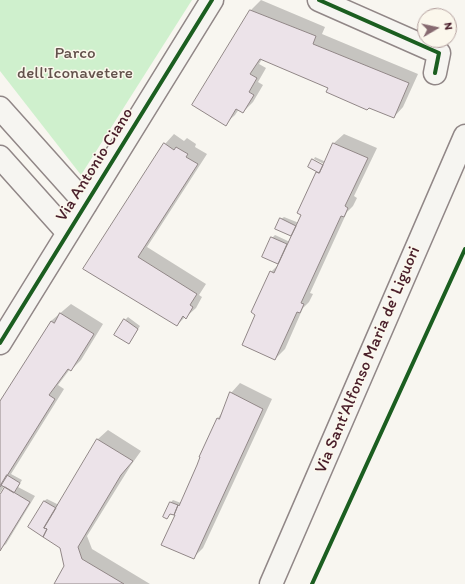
<!DOCTYPE html>
<style>
body{margin:0}
#map{position:relative;width:465px;height:584px;overflow:hidden;background:#f8f6f0;font-family:Itim,sans-serif}
canvas{display:block}
.north{position:absolute;left:417px;top:8px;width:40px;height:40px;box-sizing:border-box;background:#fbf7ec;border:1px solid #b4a19f;border-radius:50%;rotate:81deg;font-size:11px;font-weight:700;line-height:16px;text-align:center;color:#4a1f2b}
.north::after{content:'';display:block;margin:auto;width:14px;height:18px;background:#876a70;clip-path:polygon(50% 0,100% 100%,50% 72%,0 100%)}
</style>
<div id="map">
<canvas width="465" height="584"></canvas>
<div class="north">N</div>
</div>
<script>
const g = document.querySelector('canvas').getContext('2d');
g.lineJoin = 'round';
function fill(path, color) {
  g.fillStyle = color;
  g.fill(path, 'evenodd');
}
function trace(path, color, width, dash) {
  g.strokeStyle = color;
  g.lineWidth = width;
  g.lineCap = dash ? 'butt' : 'round';
  g.setLineDash(dash || []);
  g.stroke(path);
}
function drawText(font, color, halo, rows, align = 'center') {
  g.font = font + ' Itim,sans-serif';
  g.lineWidth = 3;
  g.setLineDash([]);
  g.textBaseline = 'middle';
  g.strokeStyle = halo;
  g.fillStyle = color;
  for (const [text, x, y, turn = 0] of rows) {
    g.save();
    g.translate(x, y);
    g.rotate((+turn || 0) * Math.PI / 180);
    g.textAlign = isNaN(turn) ? turn : align;
    if (halo) g.strokeText(text, 0, 0);
    g.fillText(text, 0, 0);
    g.restore();
  }
}
fill(new Path2D(`
 M 0,0 L 192,0 L 81,175 L 0,71 Z`), '#cff0cd');
fill(new Path2D(`
 M 261,0 L 325,27 L 322,34 L 418,74 L 403,107 L 394,117 L 262,59 L 259,64 L 266,68 L 258,82 L 263,85 L 253,102 L 243,112 L 239,109 L 235,115 L 225,124 L 194,105 L 251,10 Z
 M 174,134 L 184,141 L 187,138 L 196,144 L 195,147 L 207,154 L 147,247 L 206,284 L 199,295 L 202,297 L 196,308 L 186,317 L 185,317 L 177,325 L 84,269 L 165,144 Z
 M 344,134 L 377,148 L 354,196 L 357,198 L 353,206 L 347,212 L 310,293 L 313,294 L 309,302 L 303,308 L 285,349 L 275,359 L 256,314 L 271,272 L 279,264 L 264,257 L 272,238 L 275,235 L 290,242 L 294,232 L 291,235 L 281,219 L 284,217 L 299,223 L 303,214 L 298,212 L 317,172 L 327,168 L 328,166 L 314,159 L 315,157 L 326,162 L 334,143 Z
 M 71,304 L 103,324 L 81,360 L 71,370 L 70,369 L 58,385 L 64,389 L 11,474 L 22,480 L 18,487 L 35,496 L 6,544 L 0,549 L 0,497 L 6,488 L 4,486 L 0,493 L 0,403 L 51,321 Z
 M 128,317 L 140,326 L 131,341 L 125,320 Z
 M 240,383 L 272,399 L 203,548 L 193,558 L 176,515 L 171,513 L 167,518 L 170,503 L 173,500 L 181,503 L 218,418 L 221,414 L 231,393 Z
 M 108,430 L 141,451 L 131,465 L 87,536 L 92,549 L 150,584 L 55,584 L 65,566 L 61,547 L 44,501 L 47,499 L 59,505 L 98,439 Z`), '#0003');
const building = new Path2D(`
 M 250,10 L 316,36 L 313,44 L 409,83 L 394,118 L 369,108 L 367,110 L 326,92 L 328,88 L 260,59 L 250,74 L 257,78 L 249,92 L 254,95 L 243,113 L 236,109 L 226,126 L 192,105 Z
 M 164,143 L 174,150 L 176,147 L 188,154 L 186,157 L 198,164 L 138,257 L 197,294 L 190,305 L 193,307 L 186,319 L 183,316 L 177,326 L 83,269 Z
 M 333,143 L 368,158 L 345,206 L 348,208 L 344,217 L 341,216 L 301,303 L 304,304 L 300,313 L 297,312 L 275,360 L 242,345 L 255,315 L 251,312 L 252,310 L 270,271 L 274,273 L 301,215 L 297,213 L 316,172 L 319,173 Z
 M 312,159 L 323,165 L 319,173 L 308,167 Z
 M 280,218 L 296,226 L 291,236 L 275,229 Z
 M 271,237 L 287,244 L 278,264 L 262,257 Z
 M 60,313 L 94,334 L 71,371 L 68,369 L 49,395 L 55,399 L 0,487 L 0,401 L 51,321 L 54,323 Z
 M 124,319 L 138,329 L 129,344 L 114,335 Z
 M 230,392 L 263,409 L 194,559 L 161,545 L 175,515 L 174,515 L 178,505 L 179,506 L 197,465 L 200,457 L 199,457 L 217,418 L 219,419 Z
 M 97,439 L 133,461 L 121,475 L 78,547 L 82,559 L 124,584 L 54,584 L 64,566 L 60,548 L 43,537 L 47,529 L 44,528 Z
 M 7,475 L 20,483 L 14,493 L 1,485 Z
 M 5,487 L 30,502 L 0,551 L 0,495 Z
 M 44,501 L 56,508 L 44,528 L 47,529 L 43,537 L 28,527 Z
 M 170,502 L 178,505 L 174,515 L 170,514 L 167,519 L 163,517 Z`);
fill(building, '#ece3e9');
trace(building, '#918787', 1);
const minor = new Path2D(`
 M 319,0 L 439,53 L 435,73
 M 0,108 L 86,204
 M 0,157 L 68,233
 M 0,343 L 212,0`);
const major = new Path2D(`
 M 271,584 L 465,136`);
trace(minor, '#918787', 25);
trace(major, '#918787', 25);
trace(minor, '#f6f5f1', 22);
trace(major, '#f6f5f1', 22);
trace(new Path2D(`
 M 319,0 L 439,53 L 435,73
 M 0,343 L 212,0
 M 312,584 L 465,249`), '#1b5e20', 4);
drawText('17px', '#63524c', '#fbf7ec', [
 ["Parco",75,54],
 ["dell'Iconavetere",75,74]
]);
drawText('17px', '#4a1f2b', '#fbf7ec', [
 ["Via Antonio Ciano",95,165,-58],
 ["Via Sant'Alfonso Maria de' Liguori",368,360,-67]
]);
</script>
